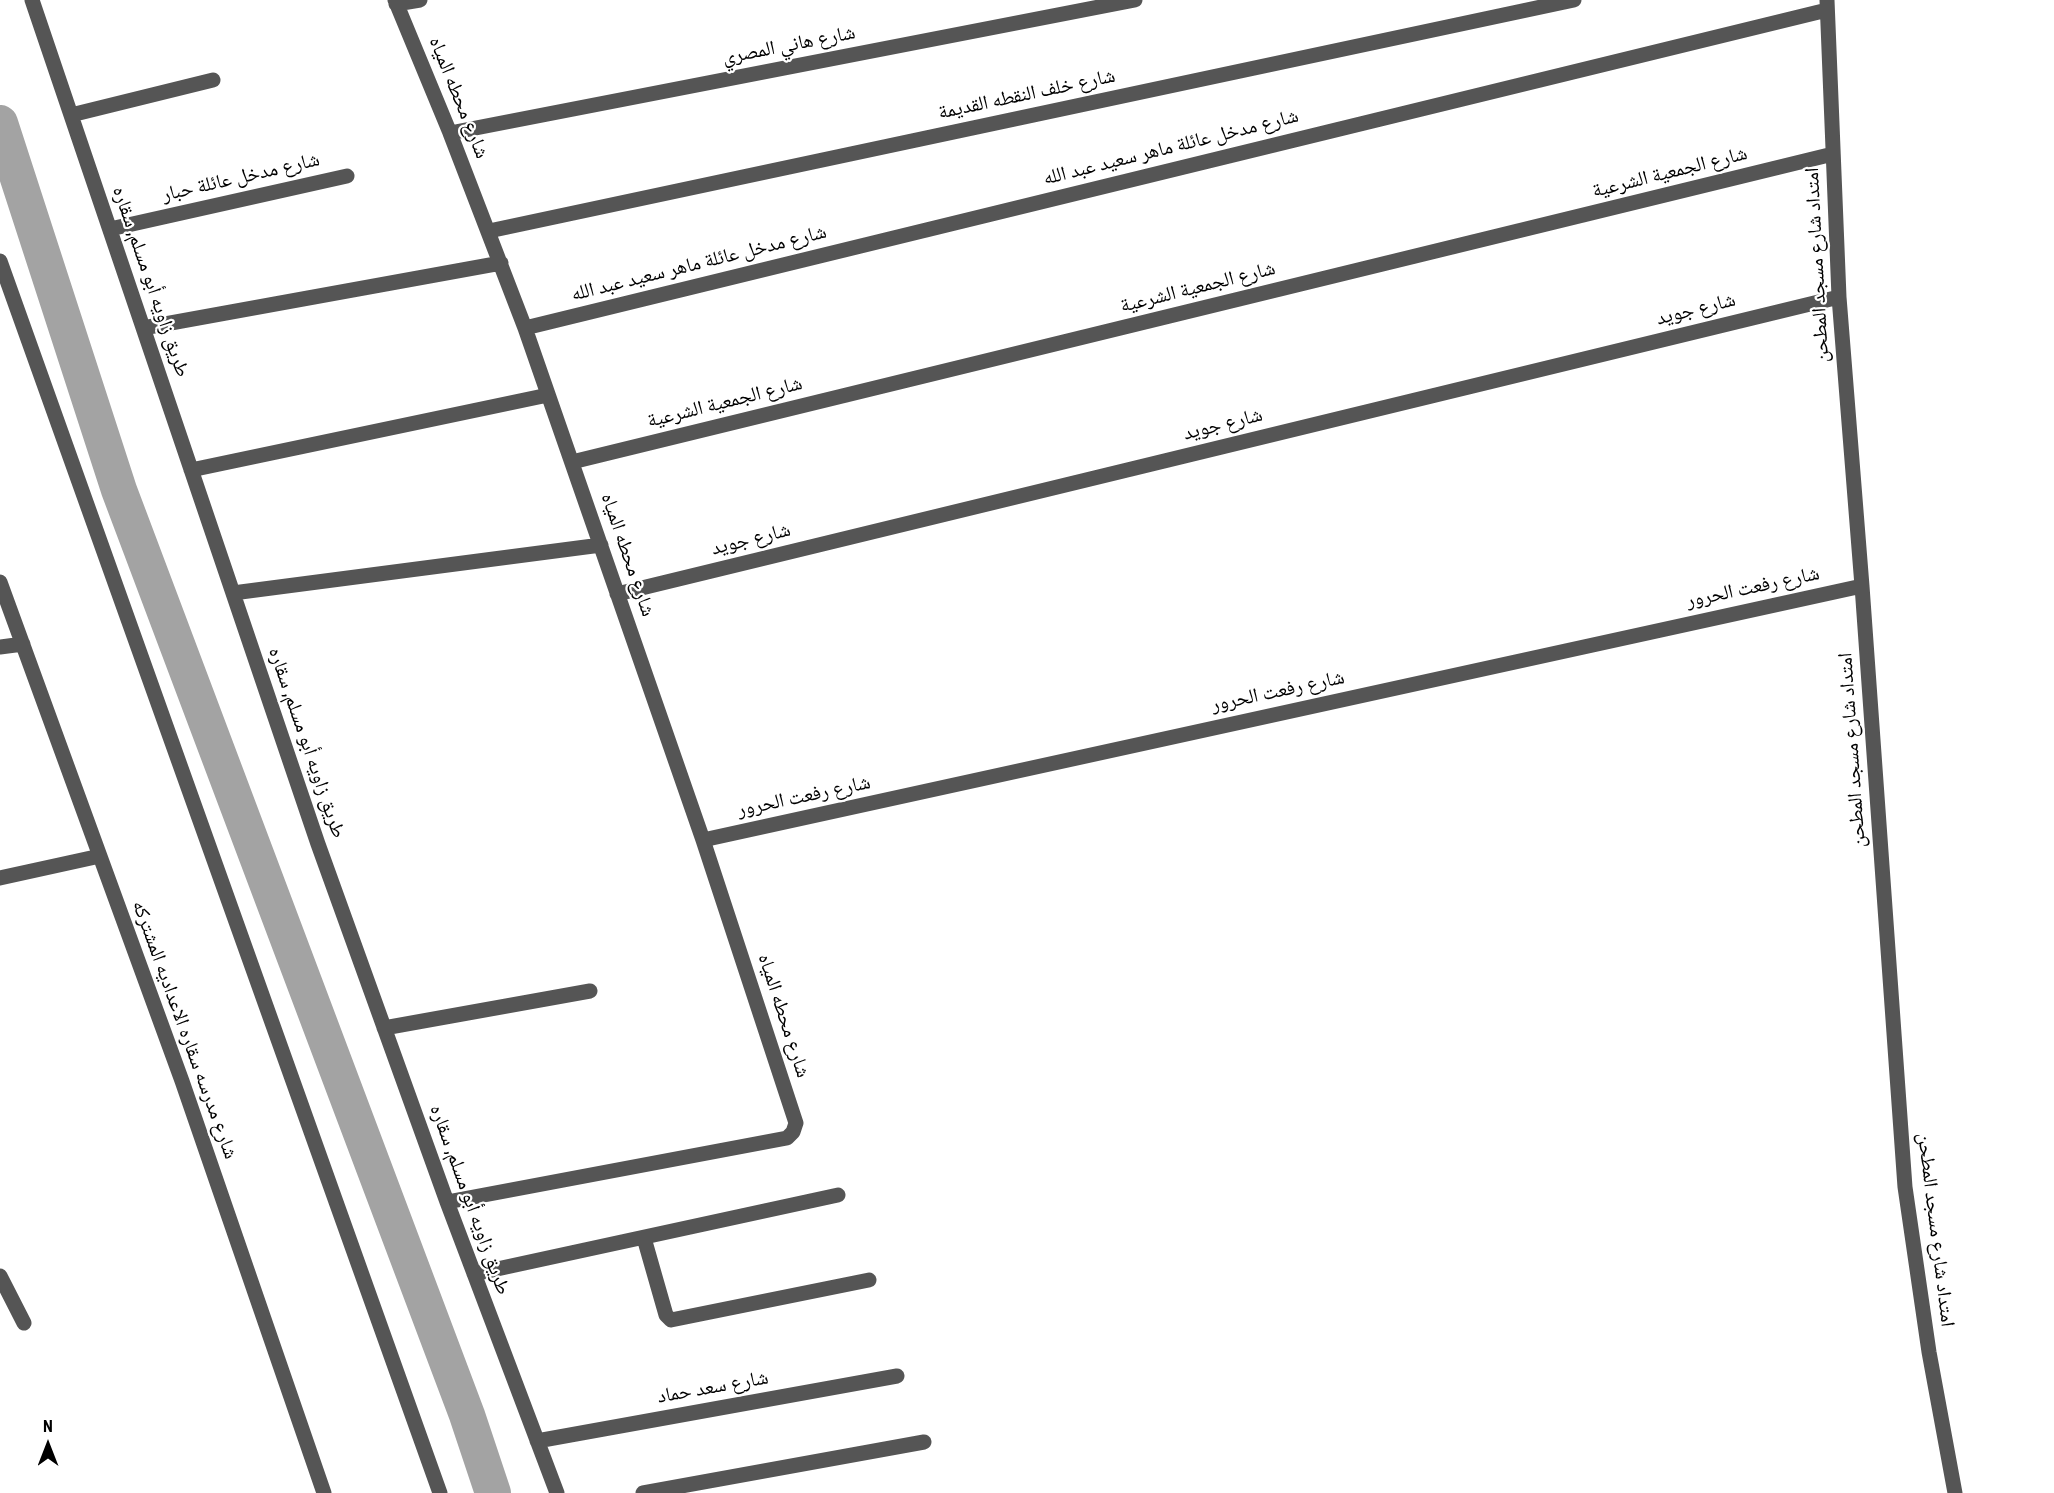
<!DOCTYPE html>
<meta charset="utf-8">
<style>
body{margin:0}
#map{position:relative;width:2054px;height:1493px;overflow:hidden;background:#fff;font-family:"Roboto Condensed",sans-serif}
canvas{display:block}
.north{position:absolute;left:18px;top:1415px;width:60px;height:60px;-webkit-text-stroke:4px #fff;paint-order:stroke;rotate:0deg;font-size:16px;font-weight:700;line-height:24px;text-align:center;color:#000}
.north::after{content:'';display:block;margin:auto;width:21px;height:27px;background:#000;clip-path:polygon(50% 0,100% 100%,50% 72%,0 100%)}
</style>
<div id="map">
<canvas width="2054" height="1493"></canvas>
<div class="north">N</div>
</div>
<script>
const g = document.querySelector('canvas').getContext('2d');
g.lineJoin = 'round';
function trace(path, color, width, dash) {
  g.strokeStyle = color;
  g.lineWidth = width;
  g.lineCap = dash ? 'butt' : 'round';
  g.setLineDash(dash || []);
  g.stroke(path);
}
function drawText(font, color, halo, rows, align = 'center') {
  g.font = font + ' "Roboto Condensed","Noto Naskh Arabic",sans-serif';
  g.lineWidth = 4.5;
  g.setLineDash([]);
  g.textBaseline = 'middle';
  g.strokeStyle = halo;
  g.fillStyle = color;
  for (const [text, x, y, turn = 0] of rows) {
    g.save();
    g.translate(x, y);
    g.rotate((+turn || 0) * Math.PI / 180);
    g.textAlign = isNaN(turn) ? turn : align;
    if (halo) g.strokeText(text, 0, 0);
    g.fillText(text, 0, 0);
    g.restore();
  }
}
trace(new Path2D(`
 M 0,123 L 119,490 L 467,1415 L 493,1493`), '#a3a3a3', 36);
trace(new Path2D(`
 M 32,0 L 318,844 L 447,1202 L 557,1493
 M 395,0 L 450,133 L 525,328 L 703,840 L 796,1123 L 793,1132 L 787,1138 L 447,1202
 M 1827,0 L 1839,297 L 1862,586 L 1905,1187 L 1929,1352 L 1955,1493
 M 396,4 L 420,0
 M 71,115 L 213,80
 M 450,133 L 1135,0
 M 110,229 L 347,176
 M 489,231 L 1574,0
 M 0,261 L 440,1493
 M 143,328 L 501,263
 M 525,328 L 1827,10
 M 572,462 L 1833,154
 M 191,470 L 548,395
 M 0,582 L 182,1081 L 324,1493
 M 233,593 L 601,545
 M 617,594 L 1839,297
 M 0,647 L 23,644
 M 703,840 L 1862,586
 M 0,878 L 100,856
 M 384,1028 L 590,991
 M 644,1238 L 666,1315 L 671,1320 L 869,1280
 M 474,1274 L 838,1195
 M 0,1276 L 24,1323
 M 537,1441 L 897,1376
 M 643,1493 L 924,1442`), '#555', 15);
drawText('20px', '#000', '#fff', [
 ["شارع هاني المصري",789,46,-11],
 ["شارع خلف النقطه القديمة",1027,95,-12],
 ["شارع محطه المياه",458,98,68],
 ["شارع مدخل عائلة ماهر سعيد عبد الله",1171,148,-14],
 ["شارع الجمعية الشرعية",1670,173,-14],
 ["شارع مدخل عائلة حبار",241,178,-13],
 ["شارع مدخل عائلة ماهر سعيد عبد الله",699,264,-14],
 ["امتداد شارع مسجد المطحن",1818,265,-93],
 ["طريق زاويه أبو مسلم, سقاره",150,282,71],
 ["شارع الجمعية الشرعية",1198,288,-14],
 ["شارع جويد",1696,310,-14],
 ["شارع الجمعية الشرعية",725,403,-14],
 ["شارع جويد",1223,425,-14],
 ["شارع جويد",751,540,-14],
 ["شارع محطه المياه",627,555,71],
 ["شارع رفعت الحرور",1753,588,-12],
 ["شارع رفعت الحرور",1278,692,-12],
 ["طريق زاويه أبو مسلم, سقاره",306,743,71],
 ["امتداد شارع مسجد المطحن",1853,750,-94],
 ["شارع رفعت الحرور",804,797,-12],
 ["شارع محطه المياه",783,1016,72],
 ["شارع مدرسه سقاره الاعداديه المشتركه",184,1030,70],
 ["طريق زاويه أبو مسلم, سقاره",469,1200,70],
 ["امتداد شارع مسجد المطحن",1935,1230,83],
 ["شارع سعد حماد",713,1388,-10]
]);
</script>
